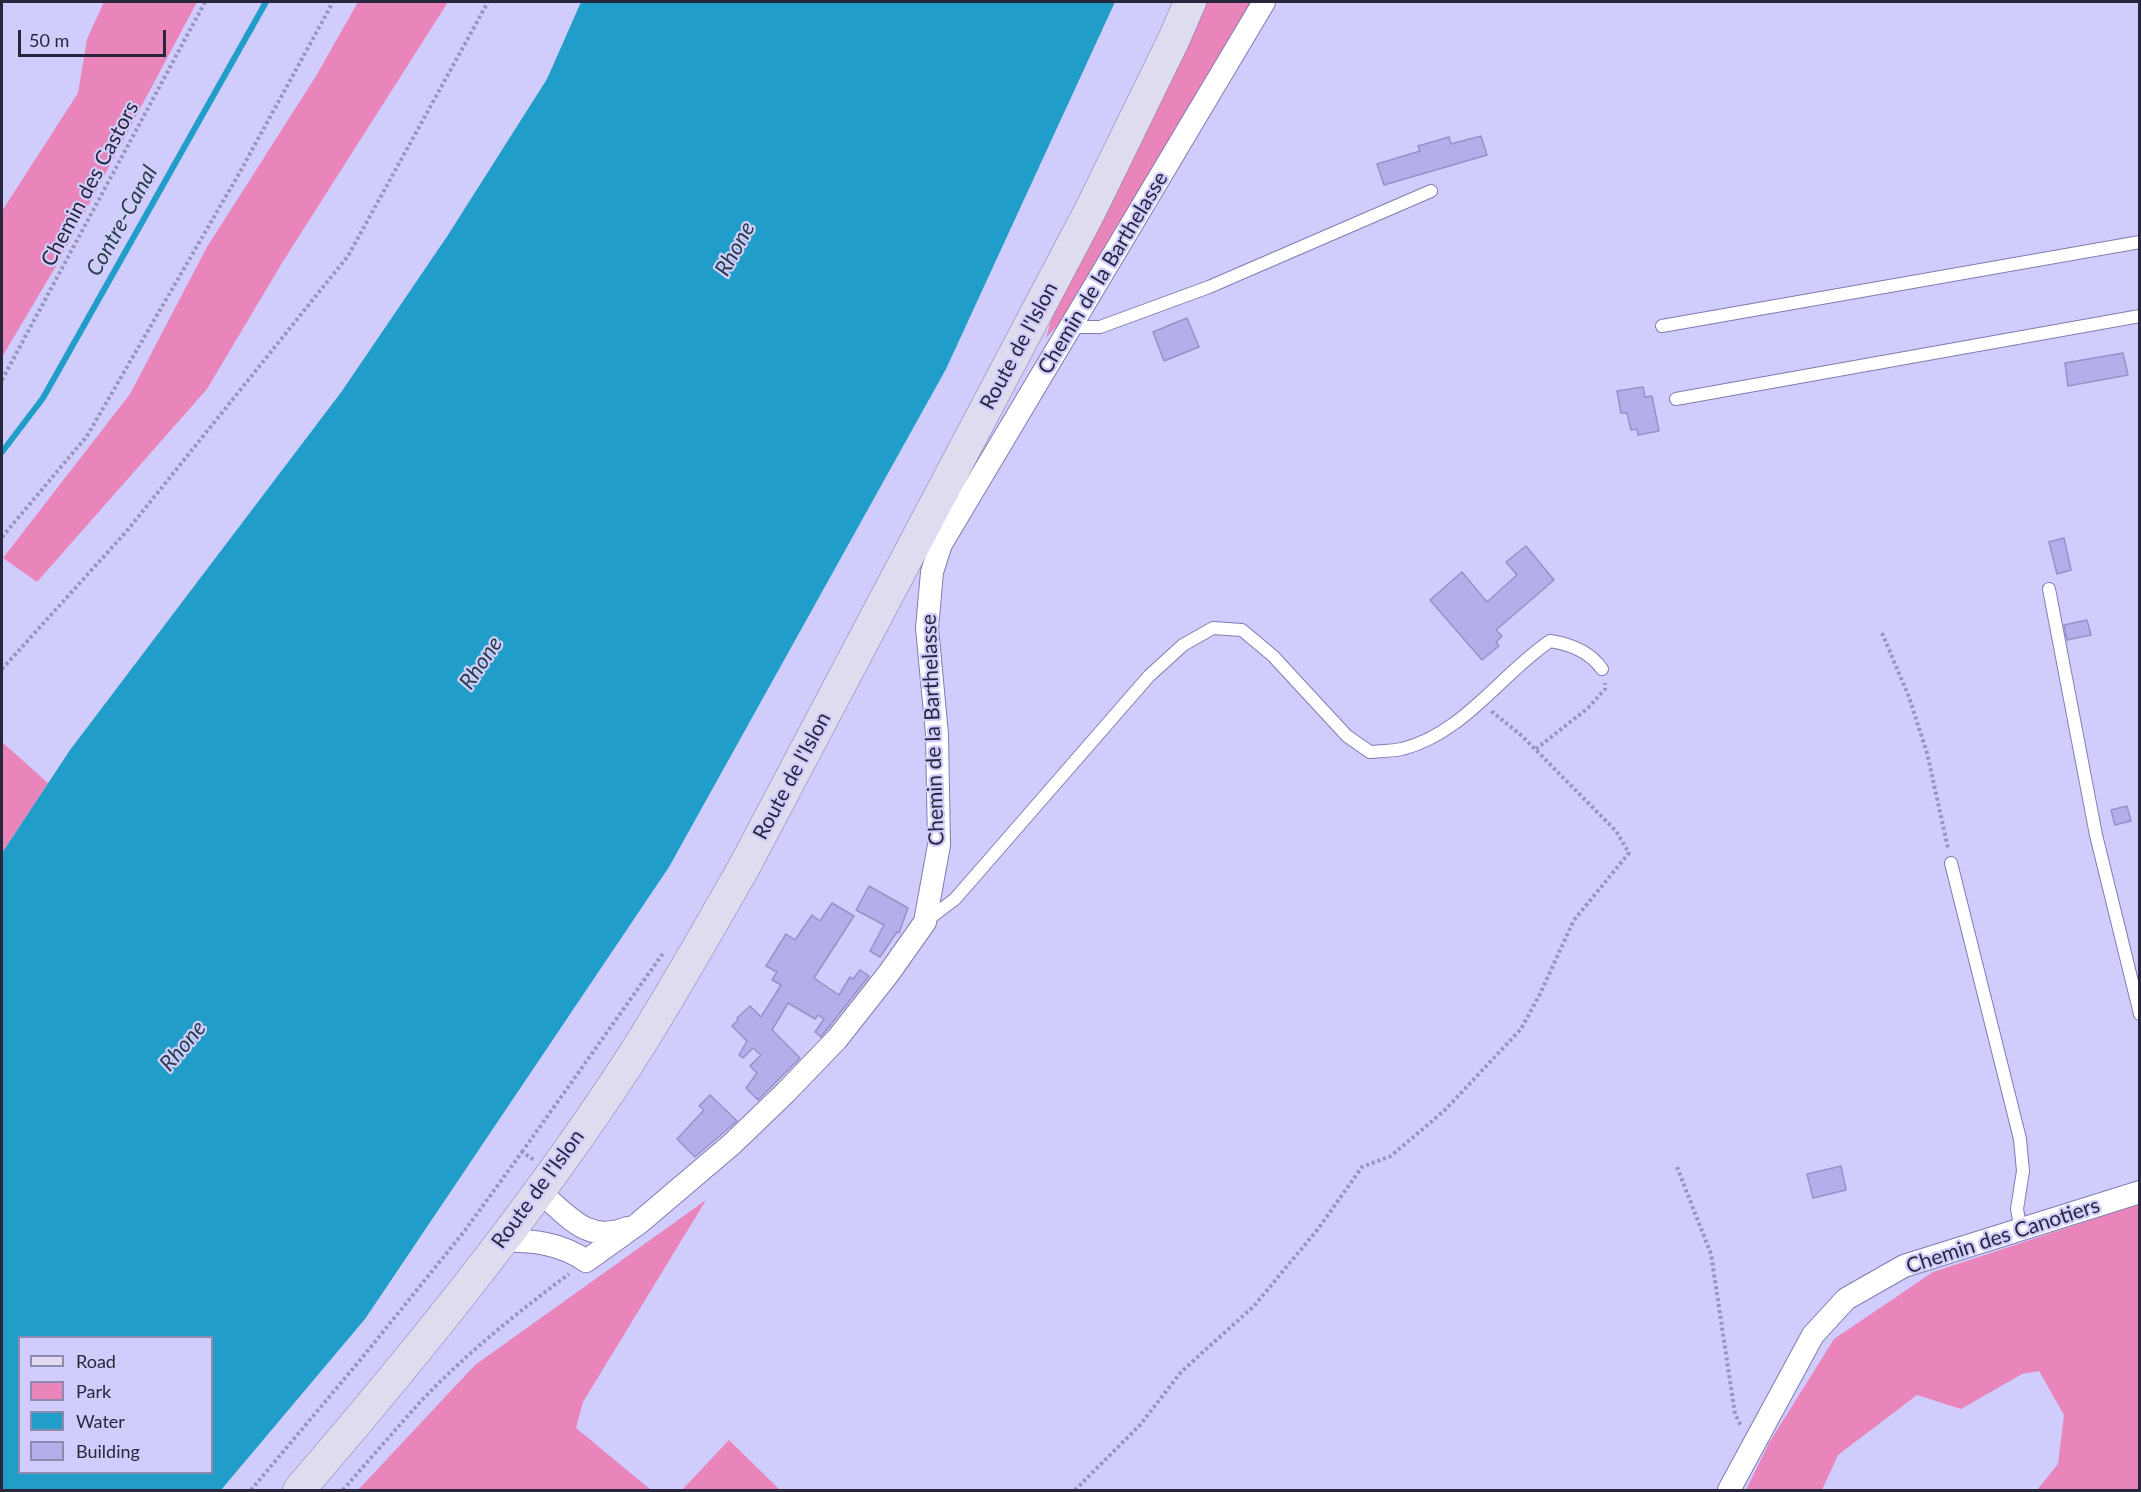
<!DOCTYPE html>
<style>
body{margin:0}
#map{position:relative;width:2141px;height:1492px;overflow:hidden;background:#d0cdfd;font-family:Lato,sans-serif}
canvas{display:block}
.frame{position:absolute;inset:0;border:3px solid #28263d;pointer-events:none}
.legend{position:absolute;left:18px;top:1336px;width:195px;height:138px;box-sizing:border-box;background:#d0cdfd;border:2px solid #8d8ab0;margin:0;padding:8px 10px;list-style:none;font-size:18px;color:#28263d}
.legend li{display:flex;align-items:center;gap:12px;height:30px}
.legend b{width:30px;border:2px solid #8d8ab0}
.scale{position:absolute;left:18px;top:30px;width:148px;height:27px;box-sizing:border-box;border:3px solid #28263d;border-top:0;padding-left:8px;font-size:18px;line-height:21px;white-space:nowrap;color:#28263d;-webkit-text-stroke:4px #d0cdfd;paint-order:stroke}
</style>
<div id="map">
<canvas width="2141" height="1492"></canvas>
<div class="frame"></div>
<ul class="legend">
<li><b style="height:8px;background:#dedcee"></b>Road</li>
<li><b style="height:16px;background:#e985bb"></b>Park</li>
<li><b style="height:16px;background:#209dc9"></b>Water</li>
<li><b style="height:16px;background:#b4afea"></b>Building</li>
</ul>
<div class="scale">50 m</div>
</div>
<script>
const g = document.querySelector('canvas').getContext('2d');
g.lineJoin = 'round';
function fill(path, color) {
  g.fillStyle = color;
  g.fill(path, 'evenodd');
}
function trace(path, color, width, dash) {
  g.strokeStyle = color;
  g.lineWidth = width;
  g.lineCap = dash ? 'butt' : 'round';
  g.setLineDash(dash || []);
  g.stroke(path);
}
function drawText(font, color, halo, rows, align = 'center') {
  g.font = font + ' Lato,sans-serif';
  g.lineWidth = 4.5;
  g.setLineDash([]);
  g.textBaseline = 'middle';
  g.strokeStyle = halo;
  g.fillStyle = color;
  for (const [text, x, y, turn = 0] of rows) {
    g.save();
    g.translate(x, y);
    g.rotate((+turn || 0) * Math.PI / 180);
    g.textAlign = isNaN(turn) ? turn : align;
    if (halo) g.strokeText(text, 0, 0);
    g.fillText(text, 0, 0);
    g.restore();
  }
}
fill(new Path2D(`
 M 104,2 L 197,2 L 56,266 L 2,357 L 2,211 L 78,93 L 87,39 Z
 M 358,2 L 448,2 L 282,263 L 207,389 L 37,582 L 3,558 L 130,394 L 207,247 L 316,76 Z
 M 1206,2 L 1252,2 L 1071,310 L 1046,338 L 1055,306 L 1177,66 Z
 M 2,742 L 48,783 L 2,853 Z
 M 706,1200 L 583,1402 L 576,1428 L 651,1490 L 358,1490 L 475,1365 Z
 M 2139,1204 L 2139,1490 L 2037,1490 L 2058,1464 L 2064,1415 L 2039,1371 L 2022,1374 L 1961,1409 L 1917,1395 L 1838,1455 L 1822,1490 L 1746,1490 L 1769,1443 L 1834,1339 L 1933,1272 Z
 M 729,1440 L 780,1490 L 682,1490 Z`), '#e985bb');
fill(new Path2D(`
 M 581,2 L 1115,2 L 946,369 L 669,867 L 365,1319 L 221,1490 L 2,1490 L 2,853 L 70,750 L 342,391 L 448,235 L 547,79 ZM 20,1338 L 212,1338 L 212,1472 L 20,1472 Z`), '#209dc9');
trace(new Path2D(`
 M 2,452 L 43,398 L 266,2`), '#209dc9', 6);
const building = new Path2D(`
 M 1481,136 L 1487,155 L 1384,185 L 1377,164 L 1420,151 L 1418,146 L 1449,137 L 1451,144 Z
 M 1187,318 L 1199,347 L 1164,361 L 1153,332 Z
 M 2123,353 L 2128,375 L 2068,386 L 2065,363 Z
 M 1643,387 L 1645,397 L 1652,396 L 1659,431 L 1638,435 L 1637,429 L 1631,430 L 1627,413 L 1621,413 L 1617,391 Z
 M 2064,538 L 2071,570 L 2057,574 L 2049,542 Z
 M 1526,546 L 1554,580 L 1496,630 L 1502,636 L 1496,642 L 1499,646 L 1482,660 L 1430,600 L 1462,572 L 1487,602 L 1517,575 L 1506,562 Z
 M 2087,620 L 2091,635 L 2067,640 L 2064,625 Z
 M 2127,806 L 2131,821 L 2115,825 L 2111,810 Z
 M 869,886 L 908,908 L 899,933 L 897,932 L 880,957 L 870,951 L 884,925 L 856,910 Z
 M 832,903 L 854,916 L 814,978 L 839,995 L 850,977 L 853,979 L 860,970 L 869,976 L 821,1037 L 815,1032 L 824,1019 L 818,1015 L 815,1019 L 788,1003 L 772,1030 L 800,1058 L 758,1100 L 746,1088 L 757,1073 L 750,1066 L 761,1055 L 753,1048 L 743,1058 L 739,1055 L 747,1041 L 732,1026 L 738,1020 L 737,1018 L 750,1006 L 761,1017 L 781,985 L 772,980 L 777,972 L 766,966 L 786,934 L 795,940 L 812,915 L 820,921 Z
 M 710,1095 L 737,1121 L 695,1157 L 677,1139 L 704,1110 L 699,1106 Z
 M 1841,1166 L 1846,1190 L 1813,1198 L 1807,1174 Z`);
fill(building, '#b4afea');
trace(building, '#9691c9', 1.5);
const lane = new Path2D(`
 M 1662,326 L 2140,242
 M 1070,327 L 1100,327 L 1209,287 L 1431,191
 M 1676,399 L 2140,316
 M 2049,589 L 2096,835 L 2140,1014
 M 1951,863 L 2020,1139 L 2023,1171 L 2017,1209 L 2021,1231
 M 926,921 L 955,899 L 1149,676 L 1183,645 L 1213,628 L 1242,630 L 1273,656 L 1347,736 L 1370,752 C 1380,751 1392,751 1402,749 C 1464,733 1500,675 1550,641 C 1570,644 1590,652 1602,669`);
const street = new Path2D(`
 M 538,1191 C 567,1213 586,1245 627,1228
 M 501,1241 C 531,1240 561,1243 586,1261 L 639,1223 L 732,1144 L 786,1092 L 837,1039 L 889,973 L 925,922 L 939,845 L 937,734 L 927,628 L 932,572 L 941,544 L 1264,2
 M 1729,1490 L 1813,1335 L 1846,1299 L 1904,1266 L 2140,1192`);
const secondary = new Path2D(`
 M 299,1490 C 415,1355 529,1215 627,1065 C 668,1002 705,935 743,869 L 1090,211 L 1174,39 L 1190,2`);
trace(lane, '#807bb2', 14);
trace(street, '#807bb2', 24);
trace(secondary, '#807bb2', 33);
trace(new Path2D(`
 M 2,380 L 205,2
 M 2,537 L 87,436 L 240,172 L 333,2
 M 1882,633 L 1909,697 L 1927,753 L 1948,848
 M 2,669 L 126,532 L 348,256 L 488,2
 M 1536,749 L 1588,708 L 1605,689 L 1605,683
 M 522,1152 L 664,952
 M 1677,1167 L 1711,1254 L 1735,1414 L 1741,1426
 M 251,1490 L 361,1359 L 463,1233 L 522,1152 L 534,1160
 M 343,1490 C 369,1460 395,1430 422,1400 C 467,1353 518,1312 569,1274
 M 1075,1490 L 1140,1425 L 1181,1372 L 1254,1306 L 1318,1229 L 1362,1167 L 1391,1156 L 1445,1110 L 1521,1029 L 1539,996 L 1574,920 L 1629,853 L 1616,831 L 1522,736 L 1490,710`), '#9895bd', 4, [3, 3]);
trace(lane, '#fff', 12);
trace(street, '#fff', 22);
trace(secondary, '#dedcee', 32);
drawText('21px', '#28263d', '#d0cdfd', [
 ["Chemin des Castors",90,184,-62],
 ["Chemin de la Barthelasse",1103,273,-59],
 ["Route de l'Islon",1019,346,-62],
 ["Chemin de la Barthelasse",933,730,-92],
 ["Route de l'Islon",792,776,-62],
 ["Route de l'Islon",538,1189,-54],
 ["Chemin des Canotiers",2003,1236,-18]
]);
drawText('italic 22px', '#273f4a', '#d0cdfd', [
 ["Contre-Canal",122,221,-61],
 ["Rhone",735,249,-61],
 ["Rhone",481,663,-56],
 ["Rhone",183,1046,-50]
]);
</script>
